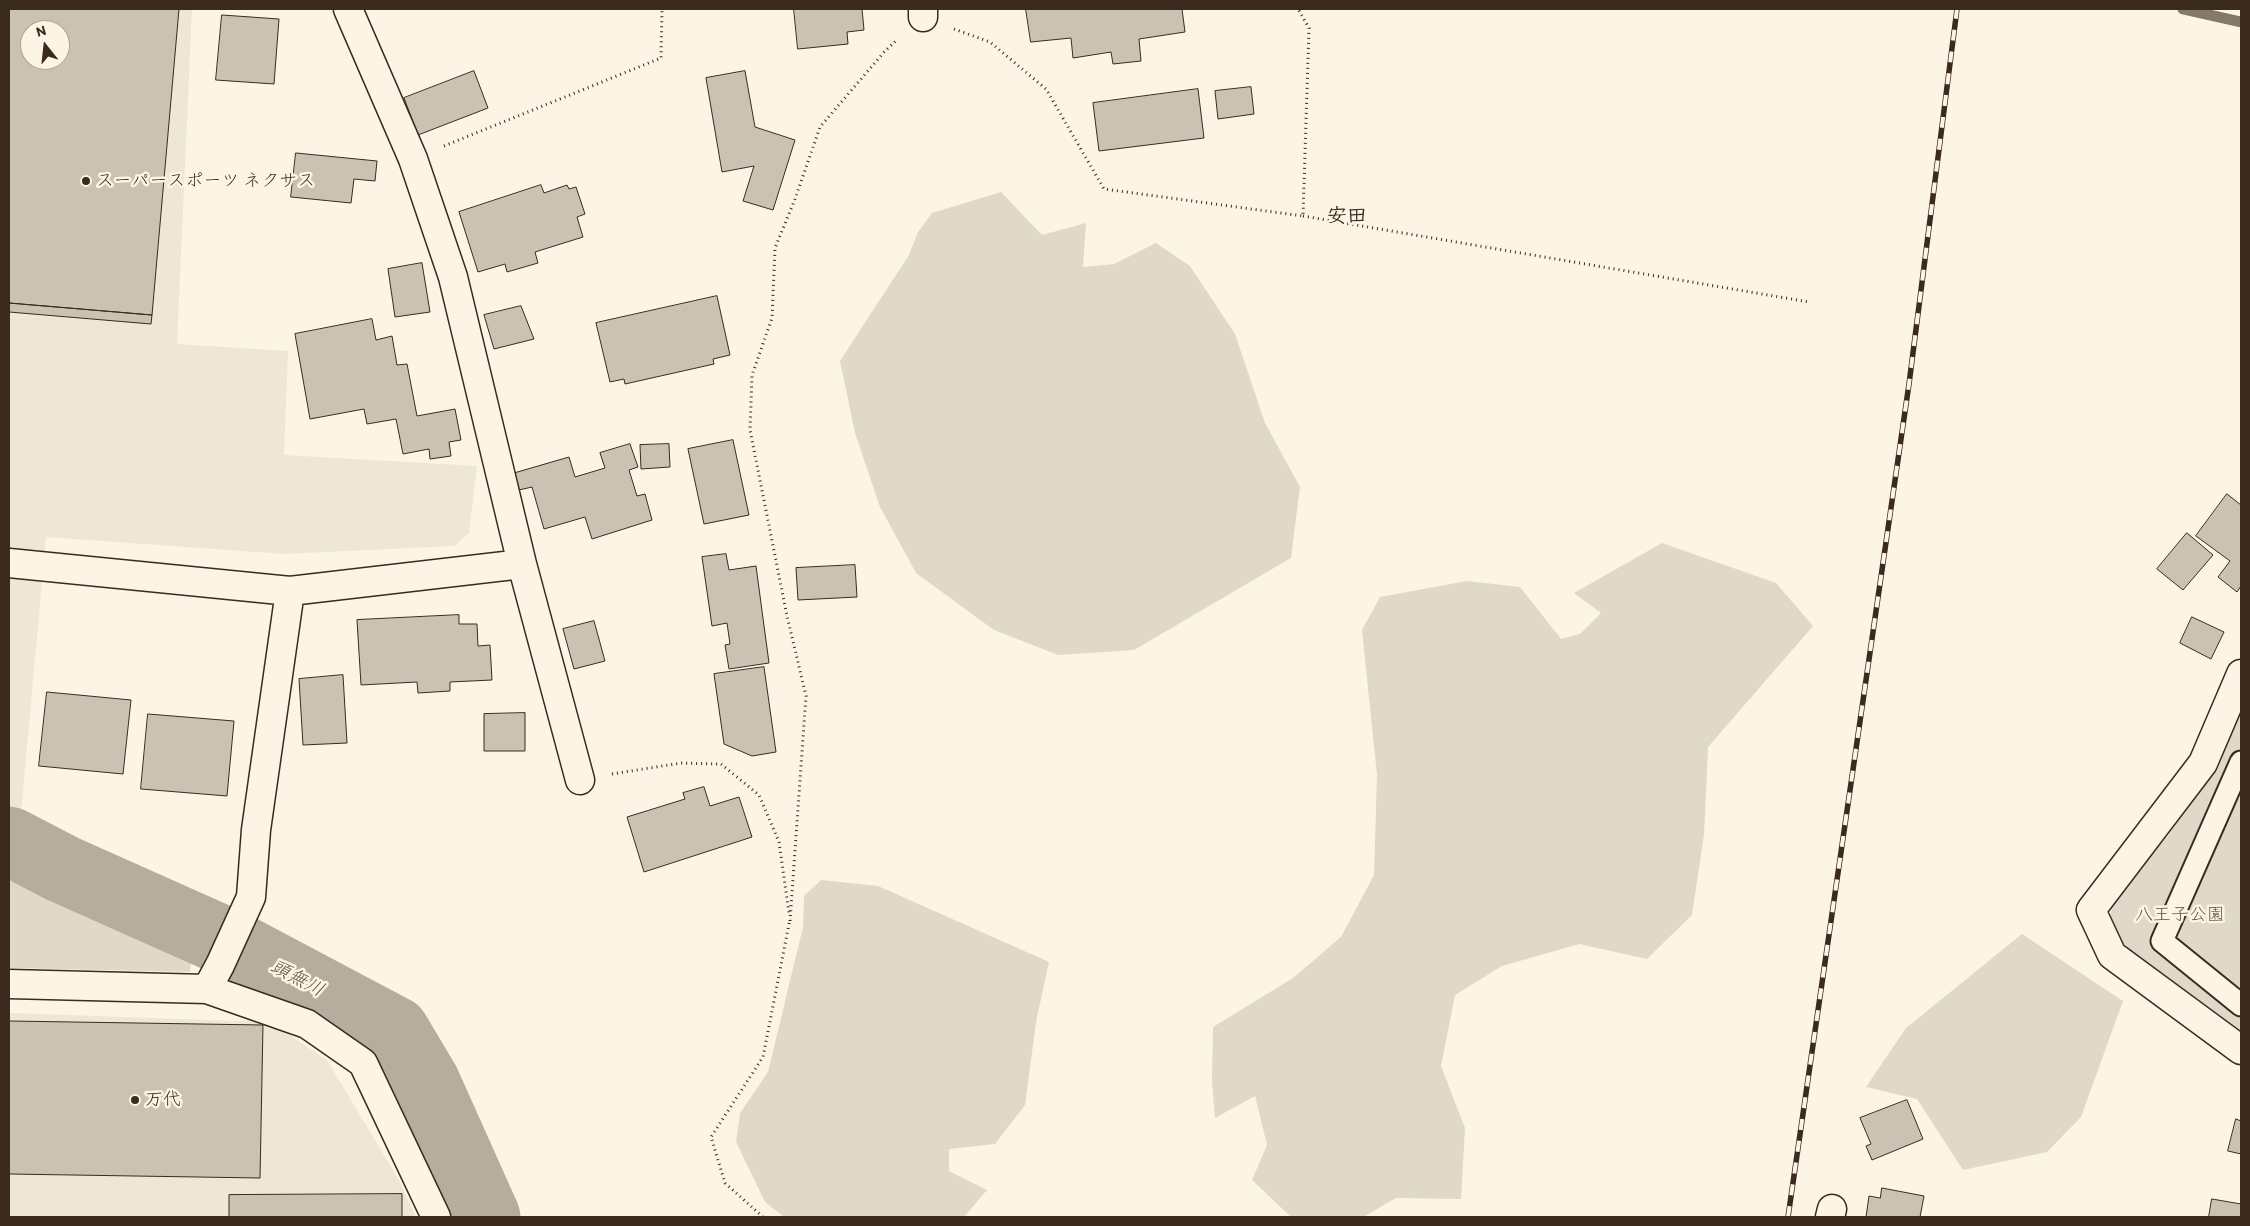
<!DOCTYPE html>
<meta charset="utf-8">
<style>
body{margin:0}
#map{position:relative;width:2250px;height:1226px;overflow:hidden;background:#fcf5e5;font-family:Itim,sans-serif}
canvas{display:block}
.frame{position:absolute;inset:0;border:10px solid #3b2a1e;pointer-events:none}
.north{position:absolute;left:20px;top:20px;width:50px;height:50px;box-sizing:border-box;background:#fcf5e5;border:1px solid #afa495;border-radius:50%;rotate:344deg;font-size:14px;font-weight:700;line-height:20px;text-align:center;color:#3b2a1e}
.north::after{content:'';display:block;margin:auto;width:18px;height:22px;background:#3b2a1e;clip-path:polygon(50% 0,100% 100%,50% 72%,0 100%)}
</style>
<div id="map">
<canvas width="2250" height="1226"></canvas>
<div class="frame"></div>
<div class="north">N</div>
</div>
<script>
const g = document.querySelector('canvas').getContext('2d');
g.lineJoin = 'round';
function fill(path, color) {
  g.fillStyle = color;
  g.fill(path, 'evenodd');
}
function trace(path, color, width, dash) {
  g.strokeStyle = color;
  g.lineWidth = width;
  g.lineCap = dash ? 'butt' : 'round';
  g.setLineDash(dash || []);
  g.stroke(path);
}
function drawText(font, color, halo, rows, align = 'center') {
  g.font = font + ' Itim,"Klee One",sans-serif';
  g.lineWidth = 5;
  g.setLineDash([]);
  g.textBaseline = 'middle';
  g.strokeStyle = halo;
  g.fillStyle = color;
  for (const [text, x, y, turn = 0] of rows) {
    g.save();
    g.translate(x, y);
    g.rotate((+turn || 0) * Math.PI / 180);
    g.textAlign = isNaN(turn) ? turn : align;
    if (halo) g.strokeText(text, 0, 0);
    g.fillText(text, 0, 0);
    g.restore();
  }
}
fill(new Path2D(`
 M 9,9 L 192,9 L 177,344 L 288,351 L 284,455 L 477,466 L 469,533 L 454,546 L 284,554 L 46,537 L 20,825 L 9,819 ZM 30,30 L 60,30 L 60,60 L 30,60 Z
 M 9,1013 L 270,1022 L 327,1060 L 400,1182 L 416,1217 L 9,1217 Z`), '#eee6d6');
fill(new Path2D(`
 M 1001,192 L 1042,235 L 1086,223 L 1083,267 L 1114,264 L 1156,243 L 1190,266 L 1235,334 L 1265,423 L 1300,487 L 1291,558 L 1134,650 L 1058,655 L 994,630 L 916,573 L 880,507 L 855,433 L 840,361 L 909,255 L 918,232 L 932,213 Z
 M 1662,543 L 1776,583 L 1813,626 L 1708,747 L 1704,835 L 1692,915 L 1647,959 L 1579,944 L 1502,966 L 1455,995 L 1441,1066 L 1465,1128 L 1461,1199 L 1396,1198 L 1363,1217 L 1291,1217 L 1252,1180 L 1267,1145 L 1255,1096 L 1215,1118 L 1212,1081 L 1213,1027 L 1293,978 L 1341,937 L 1374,875 L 1377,775 L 1362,630 L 1380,597 L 1467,581 L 1520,587 L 1561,639 L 1580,634 L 1601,613 L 1574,593 Z
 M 2241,706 L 2241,1034 L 2115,941 L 2110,919 L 2112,905 L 2124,885 L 2167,837 L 2206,781 Z
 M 9,865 L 192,953 L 190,972 L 9,968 Z
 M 821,880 L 878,886 L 1049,962 L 1036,1022 L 1025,1105 L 995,1144 L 949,1149 L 949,1171 L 987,1190 L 964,1217 L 784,1217 L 765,1202 L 736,1142 L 740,1113 L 768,1072 L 803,927 L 804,896 Z
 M 2022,934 L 2123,1001 L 2081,1117 L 2047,1152 L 1963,1170 L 1917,1099 L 1866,1087 L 1906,1028 Z`), '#e0d8c8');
trace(new Path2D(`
 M 2183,9 L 2241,22`), '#85796b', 11);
trace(new Path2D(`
 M 9,841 L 63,869 L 229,943 L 395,1031 L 426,1083 L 486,1217`), '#b7ad9e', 69);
const building = new Path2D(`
 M 9,9 L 179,9 L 152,315 L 9,303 ZM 30,30 L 60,30 L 60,60 L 30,60 Z
 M 794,9 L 862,9 L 864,30 L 847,32 L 848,44 L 798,49 Z
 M 1026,9 L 1182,9 L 1185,32 L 1139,39 L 1141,61 L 1113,64 L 1111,52 L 1073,58 L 1071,38 L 1031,42 Z
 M 222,15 L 279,19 L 274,84 L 216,80 Z
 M 474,71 L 488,108 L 418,135 L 404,98 Z
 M 745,71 L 755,127 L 795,140 L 773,210 L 743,201 L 754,166 L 722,172 L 706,78 Z
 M 1251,87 L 1254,114 L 1218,119 L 1215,91 Z
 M 1198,89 L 1204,138 L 1099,151 L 1093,103 Z
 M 296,153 L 377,161 L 375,181 L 354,179 L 351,203 L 291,197 Z
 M 541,185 L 544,193 L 567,185 L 569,189 L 576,187 L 585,214 L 577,217 L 583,237 L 535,252 L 538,263 L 507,272 L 505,264 L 478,272 L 459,212 Z
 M 422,263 L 430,312 L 395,317 L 388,269 Z
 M 717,296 L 730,355 L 713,359 L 714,364 L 625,384 L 624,379 L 610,382 L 596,323 Z
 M 9,303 L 152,315 L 151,324 L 9,312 Z
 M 521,306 L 534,339 L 494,349 L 484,315 Z
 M 372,319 L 376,340 L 392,336 L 397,365 L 407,364 L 417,416 L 455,409 L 461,440 L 449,442 L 451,456 L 430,459 L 429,449 L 403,454 L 396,419 L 367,424 L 364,409 L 310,419 L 295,334 Z
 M 733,440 L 749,515 L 704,524 L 688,449 Z
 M 630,444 L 638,467 L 629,470 L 637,496 L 645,494 L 652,520 L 592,539 L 585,517 L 544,529 L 532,487 L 519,490 L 514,473 L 569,457 L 575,477 L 605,468 L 600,453 Z
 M 669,444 L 670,467 L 641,469 L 640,445 Z
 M 2227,494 L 2241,505 L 2241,586 L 2237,592 L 2218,577 L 2230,561 L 2196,536 Z
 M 2187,533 L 2213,555 L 2183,590 L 2157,569 Z
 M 726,554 L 729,570 L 756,566 L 769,663 L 729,669 L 725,645 L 730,644 L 727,623 L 712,626 L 702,557 Z
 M 855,565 L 857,597 L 798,600 L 796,568 Z
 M 459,615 L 459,624 L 477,624 L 478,646 L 490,645 L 492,680 L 450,682 L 450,691 L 418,693 L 417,682 L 361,685 L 357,620 Z
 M 2192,617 L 2224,632 L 2211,659 L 2180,643 Z
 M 594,621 L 605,661 L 574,669 L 563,629 Z
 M 764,667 L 776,752 L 752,756 L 724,744 L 714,674 Z
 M 343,675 L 347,743 L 303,745 L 299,679 Z
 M 47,692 L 131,700 L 123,774 L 39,766 Z
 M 525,713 L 525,751 L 484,751 L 484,714 Z
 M 148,714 L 234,721 L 227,796 L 141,789 Z
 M 704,787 L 710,806 L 739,797 L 752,837 L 644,872 L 627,817 L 685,799 L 683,793 Z
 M 9,1021 L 263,1025 L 260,1178 L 9,1174 Z
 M 1907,1100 L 1923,1139 L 1872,1160 L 1866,1146 L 1871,1144 L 1860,1118 Z
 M 2236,1119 L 2241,1121 L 2241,1154 L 2228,1151 Z
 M 1882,1188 L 1924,1196 L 1920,1217 L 1866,1217 L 1869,1196 L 1880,1198 Z
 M 402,1194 L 402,1217 L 229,1217 L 229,1195 Z
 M 2212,1199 L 2241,1204 L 2241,1217 L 2209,1217 Z`);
fill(building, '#ccc2b3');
trace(building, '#3b2a1e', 1);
const service = new Path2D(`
 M 2241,762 L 2162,941 L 2241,1005`);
const minor = new Path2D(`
 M 348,9 L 413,159 L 453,277 L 522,564 L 580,780
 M 923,9 L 923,17
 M 9,563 L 290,591 L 522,564
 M 2241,674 L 2203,763 L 2091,910 L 2112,955 L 2241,1050
 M 9,984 L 207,989 L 220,965 L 251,897 L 256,830 L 290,591
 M 207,989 L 307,1024 L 363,1063 L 436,1217
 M 1830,1217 L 1832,1209`);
trace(service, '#3b2a1e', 25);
trace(minor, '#3b2a1e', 31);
trace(new Path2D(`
 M 954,29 L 990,42 L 1046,89 L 1104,189 L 1303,216 L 1309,28 L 1298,9
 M 444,146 L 661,58 L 662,9
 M 1303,216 L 1809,302
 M 612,774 L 681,763 L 721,764 L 759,795 L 779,842 L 789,913
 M 790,921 L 806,696 L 787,616 L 750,430 L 752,375 L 772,318 L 775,248 L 795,199 L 820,127 L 885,51 L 898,39
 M 763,1217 L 725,1183 L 711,1137 L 763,1057 L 790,919`), '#3b2a1e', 3, [1, 4]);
trace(service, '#fcf5e5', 21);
trace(minor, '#fcf5e5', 28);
const rail = new Path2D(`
 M 1788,1217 L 1909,384 L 1957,9`);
trace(rail, '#3b2a1e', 5.5);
trace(rail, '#fcf5e5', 4, [11]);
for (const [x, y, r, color] of [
 [86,181,5,"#3b2a1e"],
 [135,1100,5,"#3b2a1e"]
]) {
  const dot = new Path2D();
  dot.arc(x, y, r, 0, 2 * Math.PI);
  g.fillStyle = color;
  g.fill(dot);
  trace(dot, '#fcf5e5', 2);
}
drawText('18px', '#3b2a1e', '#fcf5e5', [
 ["スーパースポーツ ネクサス",96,181],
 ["万代",145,1100]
], 'left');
drawText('18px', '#645648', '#fcf5e5', [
 ["八王子公園",2180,915]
]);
drawText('italic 19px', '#605144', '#fcf5e5', [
 ["頭無川",297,979,28]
]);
drawText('bold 20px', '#3b2a1e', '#fcf5e5', [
 ["安田",1347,217]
]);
</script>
